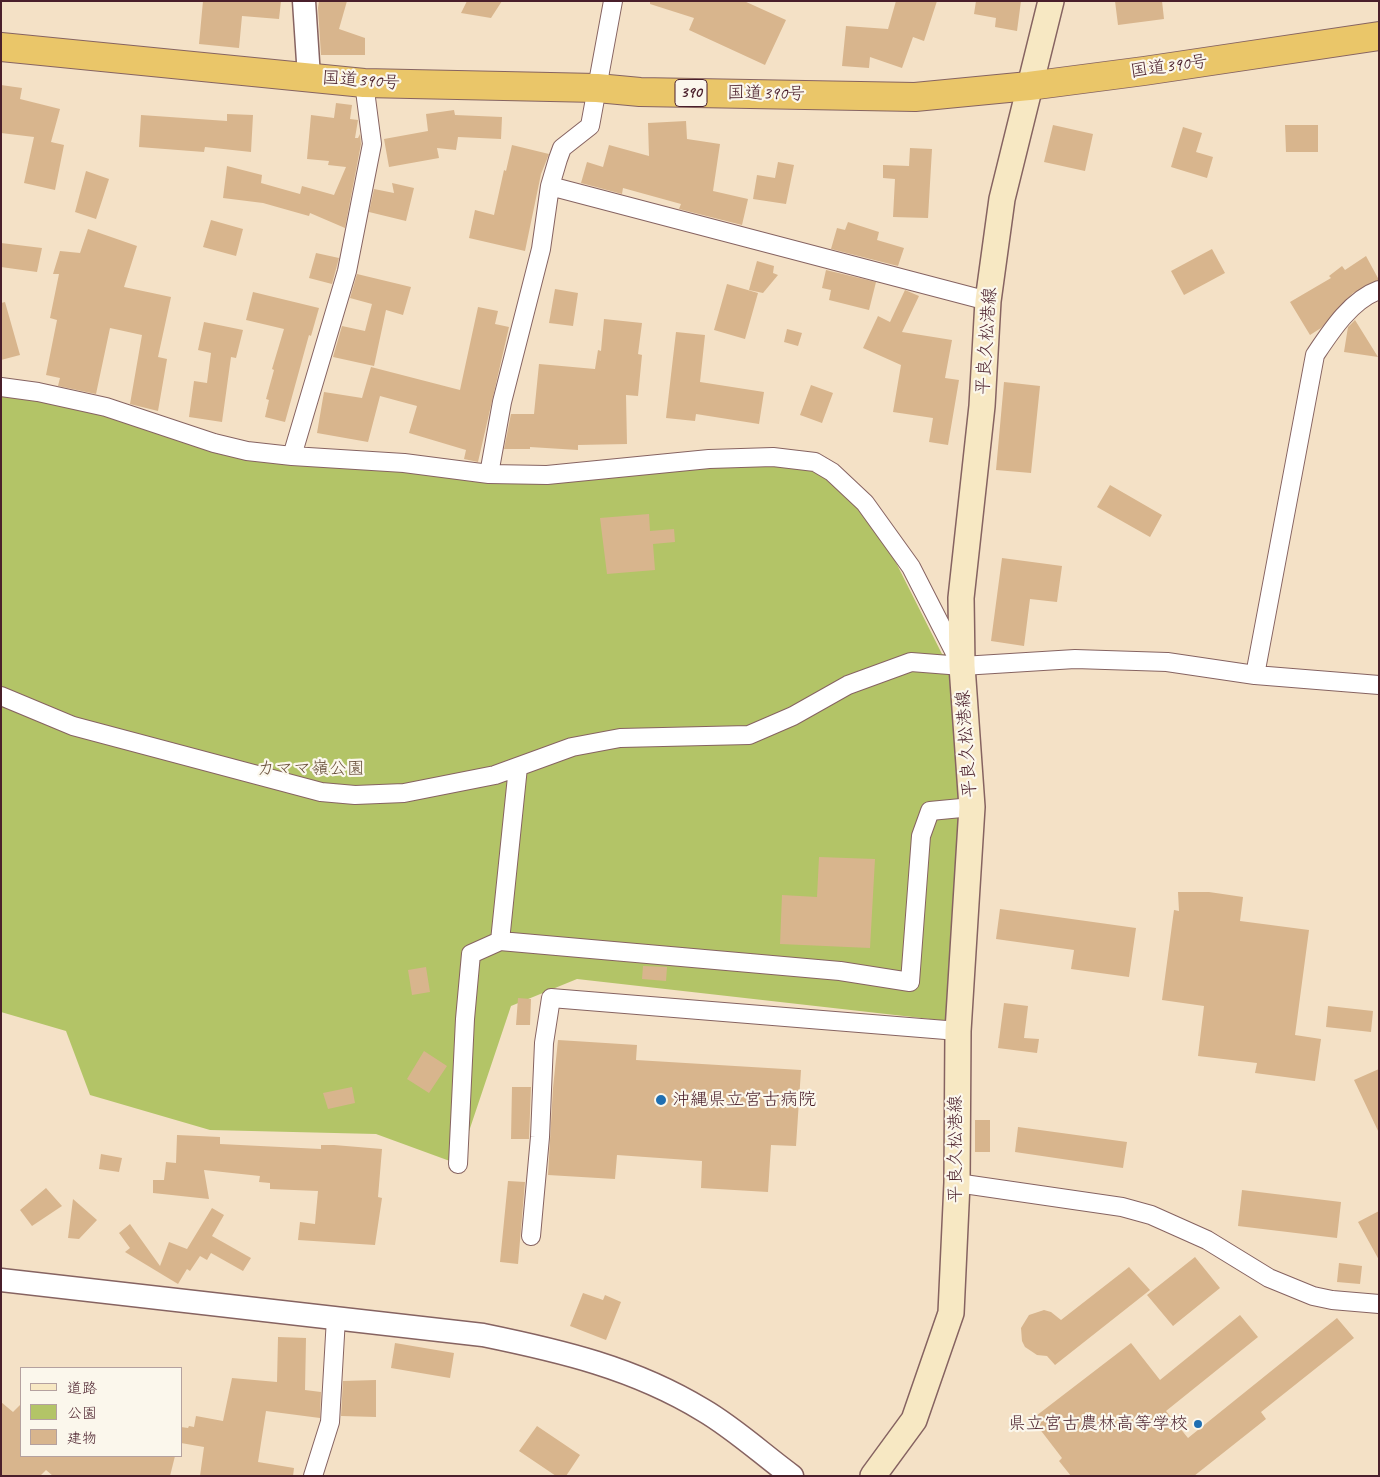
<!DOCTYPE html>
<meta charset="utf-8">
<style>
body{margin:0}
#map{position:relative;width:1380px;height:1477px;overflow:hidden;background:#f4e1c6;font-family:Caveat,"Klee One",sans-serif}
canvas{display:block}
.frame{position:absolute;inset:0;border:2px solid #4a1f2b;pointer-events:none}
.legend{position:absolute;left:20px;top:1367px;width:162px;height:90px;box-sizing:border-box;background:#fbf7ec;border:1px solid #b4a19f;margin:0;padding:6px 9px;list-style:none;font-size:15px;color:#4a1f2b}
.legend li{display:flex;align-items:center;gap:10px;height:25px}
.legend b{width:25px;border:1px solid #b4a19f}
</style>
<div id="map">
<canvas width="1380" height="1477"></canvas>
<div class="frame"></div>
<ul class="legend">
<li><b style="height:6px;background:#f7e8c3"></b>道路</li>
<li><b style="height:14px;background:#b3c467"></b>公園</li>
<li><b style="height:14px;background:#d8b58d"></b>建物</li>
</ul>
</div>
<script>
const g = document.querySelector('canvas').getContext('2d');
g.lineJoin = 'round';
function fill(path, color) {
  g.fillStyle = color;
  g.fill(path, 'evenodd');
}
function trace(path, color, width, dash) {
  g.strokeStyle = color;
  g.lineWidth = width;
  g.lineCap = dash ? 'butt' : 'round';
  g.setLineDash(dash || []);
  g.stroke(path);
}
function drawText(font, color, halo, rows, align = 'center') {
  g.font = font + ' Caveat,"Klee One",sans-serif';
  g.lineWidth = 4.5;
  g.setLineDash([]);
  g.textBaseline = 'middle';
  g.strokeStyle = halo;
  g.fillStyle = color;
  for (const [text, x, y, turn = 0] of rows) {
    g.save();
    g.translate(x, y);
    g.rotate((+turn || 0) * Math.PI / 180);
    g.textAlign = isNaN(turn) ? turn : align;
    if (halo) g.strokeText(text, 0, 0);
    g.fillText(text, 0, 0);
    g.restore();
  }
}
fill(new Path2D(`
 M 1,391 L 292,456 L 489,474 L 815,462 L 869,509 L 942,654 L 961,656 L 972,807 L 948,1021 L 577,979 L 511,1006 L 458,1164 L 376,1134 L 210,1130 L 90,1095 L 66,1031 L 1,1012 Z`), '#b3c467');
fill(new Path2D(`
 M 203,1 L 281,1 L 279,19 L 242,16 L 239,48 L 199,44 Z
 M 319,1 L 347,1 L 339,29 L 365,38 L 365,55 L 321,55 L 318,8 Z
 M 467,1 L 502,1 L 491,18 L 461,13 Z
 M 650,1 L 744,1 L 786,20 L 765,65 L 689,30 L 694,18 L 650,4 Z
 M 896,1 L 937,1 L 924,41 L 913,37 L 902,68 L 870,57 L 869,68 L 842,66 L 846,26 L 888,29 Z
 M 976,1 L 1021,1 L 1017,31 L 995,27 L 996,18 L 974,14 Z
 M 1115,1 L 1162,1 L 1164,19 L 1118,25 Z
 M 1,85 L 22,88 L 20,99 L 60,109 L 51,142 L 64,145 L 55,190 L 24,183 L 34,137 L 1,133 Z
 M 336,103 L 352,105 L 350,119 L 358,120 L 355,138 L 358,138 L 360,134 L 361,144 L 345,228 L 310,213 L 309,216 L 263,203 L 223,198 L 227,166 L 262,175 L 261,183 L 300,194 L 302,186 L 334,195 L 346,167 L 328,165 L 329,161 L 307,159 L 311,115 L 334,118 Z
 M 454,110 L 455,115 L 502,117 L 501,139 L 458,137 L 456,150 L 437,148 L 439,158 L 389,167 L 384,139 L 428,131 L 426,114 Z
 M 227,114 L 253,115 L 251,152 L 205,147 L 204,152 L 139,147 L 141,115 L 227,121 Z
 M 686,121 L 687,139 L 720,144 L 713,191 L 748,199 L 742,225 L 679,209 L 681,204 L 623,188 L 622,194 L 581,183 L 587,162 L 603,167 L 609,145 L 649,156 L 648,123 Z
 M 1053,125 L 1093,134 L 1085,171 L 1044,162 Z
 M 1285,125 L 1318,125 L 1318,152 L 1286,152 Z
 M 1183,127 L 1202,133 L 1196,152 L 1213,157 L 1207,178 L 1171,167 Z
 M 512,145 L 549,154 L 541,174 L 525,251 L 469,238 L 475,210 L 494,215 L 504,170 L 506,171 Z
 M 910,148 L 932,149 L 928,218 L 893,217 L 895,179 L 883,178 L 883,165 L 909,166 Z
 M 778,162 L 794,165 L 786,204 L 753,199 L 757,175 L 775,178 Z
 M 86,171 L 109,179 L 96,219 L 75,212 Z
 M 392,183 L 414,188 L 406,221 L 369,212 L 374,189 L 394,193 Z
 M 211,220 L 243,229 L 236,256 L 203,247 Z
 M 848,222 L 879,232 L 877,240 L 904,248 L 898,266 L 831,249 L 837,228 L 845,230 Z
 M 88,229 L 137,246 L 124,287 L 171,297 L 158,357 L 167,359 L 158,411 L 130,404 L 142,335 L 110,328 L 96,394 L 58,386 L 60,378 L 46,375 L 57,320 L 50,318 L 59,274 L 53,274 L 60,251 L 80,253 Z
 M 1,243 L 42,248 L 37,272 L 1,267 Z
 M 1212,249 L 1225,273 L 1184,295 L 1171,271 Z
 M 316,253 L 339,258 L 332,284 L 309,278 Z
 M 1366,256 L 1379,280 L 1353,293 L 1321,328 L 1310,335 L 1290,302 L 1331,278 L 1329,276 L 1342,266 L 1345,270 Z
 M 757,261 L 774,266 L 773,273 L 778,275 L 763,293 L 749,290 Z
 M 826,270 L 876,282 L 869,310 L 829,300 L 831,290 L 822,288 Z
 M 357,274 L 411,287 L 403,315 L 386,310 L 374,366 L 333,357 L 342,326 L 365,331 L 372,304 L 350,298 Z
 M 727,284 L 758,293 L 745,339 L 714,330 Z
 M 555,289 L 578,293 L 573,326 L 549,323 Z
 M 905,290 L 919,296 L 902,332 L 952,340 L 945,378 L 959,380 L 948,445 L 929,442 L 933,418 L 893,412 L 901,365 L 863,348 L 878,316 L 890,322 Z
 M 253,292 L 319,308 L 311,336 L 309,335 L 285,422 L 265,417 L 269,400 L 266,399 L 274,370 L 272,369 L 284,329 L 246,320 Z
 M 5,302 L 20,355 L 1,360 L 1,303 Z
 M 478,307 L 498,311 L 495,324 L 509,327 L 478,462 L 464,459 L 466,450 L 409,433 L 417,406 L 380,396 L 368,442 L 317,433 L 324,392 L 362,398 L 371,367 L 460,390 Z
 M 604,319 L 642,323 L 638,354 L 642,355 L 638,396 L 626,395 L 627,444 L 578,445 L 578,450 L 530,447 L 530,449 L 504,449 L 511,414 L 534,414 L 539,364 L 595,369 L 598,350 L 601,351 Z
 M 1355,320 L 1378,357 L 1344,352 L 1348,327 Z
 M 204,322 L 243,330 L 236,358 L 231,357 L 222,422 L 189,417 L 194,381 L 207,383 L 211,353 L 198,350 Z
 M 787,329 L 802,333 L 798,346 L 784,342 Z
 M 676,332 L 705,335 L 700,382 L 764,392 L 759,424 L 696,414 L 695,421 L 666,418 Z
 M 1004,382 L 1040,386 L 1031,473 L 996,470 Z
 M 811,385 L 833,393 L 822,423 L 800,415 Z
 M 1110,485 L 1162,515 L 1150,537 L 1097,507 Z
 M 649,514 L 650,531 L 674,529 L 675,542 L 653,544 L 655,570 L 607,574 L 600,518 Z
 M 1002,558 L 1062,566 L 1057,602 L 1030,599 L 1024,646 L 991,641 Z
 M 819,857 L 875,859 L 870,948 L 780,944 L 782,895 L 817,897 Z
 M 1178,892 L 1209,892 L 1243,897 L 1240,921 L 1309,930 L 1295,1035 L 1321,1039 L 1315,1081 L 1255,1073 L 1257,1063 L 1198,1056 L 1204,1006 L 1162,1000 L 1174,910 L 1179,911 Z
 M 1000,909 L 1136,928 L 1129,977 L 1071,969 L 1074,950 L 996,939 Z
 M 643,966 L 667,967 L 666,981 L 642,979 Z
 M 426,967 L 430,992 L 412,995 L 408,970 Z
 M 518,998 L 531,999 L 530,1025 L 516,1025 Z
 M 1004,1003 L 1028,1006 L 1024,1038 L 1039,1039 L 1037,1053 L 998,1048 Z
 M 1328,1006 L 1373,1011 L 1371,1032 L 1326,1027 Z
 M 558,1040 L 637,1045 L 636,1060 L 801,1070 L 796,1146 L 771,1145 L 768,1192 L 701,1188 L 702,1161 L 617,1155 L 615,1179 L 548,1175 L 553,1088 Z
 M 424,1051 L 447,1066 L 429,1093 L 407,1079 Z
 M 1379,1069 L 1379,1133 L 1354,1080 Z
 M 352,1087 L 355,1103 L 328,1109 L 323,1093 Z
 M 512,1087 L 531,1087 L 529,1139 L 511,1139 Z
 M 975,1120 L 990,1120 L 990,1152 L 975,1152 Z
 M 1018,1127 L 1127,1142 L 1123,1168 L 1015,1152 Z
 M 177,1135 L 220,1137 L 220,1144 L 321,1149 L 321,1145 L 334,1145 L 382,1149 L 378,1197 L 382,1198 L 375,1245 L 298,1240 L 300,1222 L 315,1224 L 318,1191 L 270,1189 L 270,1183 L 259,1182 L 260,1176 L 204,1170 L 209,1199 L 153,1193 L 153,1180 L 164,1180 L 166,1162 L 176,1163 Z
 M 101,1154 L 122,1158 L 119,1172 L 99,1169 Z
 M 508,1181 L 525,1182 L 518,1264 L 500,1262 Z
 M 46,1188 L 62,1206 L 32,1226 L 20,1210 Z
 M 1242,1190 L 1341,1202 L 1337,1238 L 1238,1226 Z
 M 73,1199 L 97,1220 L 79,1239 L 68,1238 Z
 M 212,1208 L 224,1215 L 212,1236 L 251,1258 L 243,1271 L 211,1253 L 207,1260 L 200,1256 L 190,1271 L 187,1269 L 178,1284 L 125,1252 L 130,1248 L 119,1233 L 130,1224 L 160,1266 L 169,1242 L 187,1249 Z
 M 1379,1211 L 1379,1260 L 1358,1222 Z
 M 1195,1257 L 1220,1288 L 1173,1326 L 1147,1295 Z
 M 1339,1263 L 1362,1266 L 1360,1284 L 1337,1282 Z
 M 1129,1267 L 1150,1290 L 1055,1365 L 1047,1356 L 1037,1355 L 1025,1347 L 1022,1341 L 1021,1328 L 1029,1315 L 1044,1310 L 1051,1312 L 1061,1320 Z
 M 583,1293 L 603,1300 L 605,1295 L 621,1302 L 606,1340 L 570,1326 Z
 M 1240,1315 L 1258,1337 L 1166,1411 L 1188,1438 L 1337,1318 L 1354,1338 L 1261,1412 L 1266,1419 L 1194,1476 L 1071,1476 L 1059,1461 L 1062,1458 L 1032,1419 L 1131,1343 L 1160,1380 Z
 M 278,1337 L 306,1338 L 305,1390 L 321,1392 L 320,1418 L 266,1411 L 258,1462 L 294,1468 L 293,1476 L 200,1476 L 204,1447 L 181,1443 L 181,1427 L 188,1428 L 189,1426 L 194,1427 L 196,1416 L 223,1421 L 232,1378 L 277,1382 Z
 M 395,1343 L 454,1353 L 450,1378 L 391,1368 Z
 M 376,1380 L 376,1417 L 341,1416 L 343,1381 Z
 M 1,1402 L 13,1412 L 21,1404 L 21,1456 L 175,1456 L 170,1476 L 53,1476 L 46,1470 L 40,1476 L 1,1476 Z
 M 537,1426 L 580,1455 L 566,1476 L 556,1476 L 519,1451 Z`), '#d8b58d');
const minor = new Path2D(`
 M 550,186 L 988,301
 M 1,387 L 38,392 L 106,407 L 214,443 L 247,451 L 292,456 L 404,463 L 489,474 L 547,475 L 709,459 L 773,457 L 815,462 L 832,472 L 865,503 L 911,567 L 959,661
 M 292,456 L 347,271 L 372,144 L 364,83
 M 489,474 L 502,402 L 541,249 L 550,186 L 558,159 L 562,148 L 590,126 L 613,1
 M 1255,675 L 1315,355 C 1331,331 1351,300 1379,290
 M 1,696 L 73,726 L 321,792 L 355,795 L 404,793 L 495,775 L 572,747 L 620,738 L 749,735 L 793,716 L 848,685 L 911,662 L 962,666 L 1075,659 L 1167,662 L 1255,675 L 1379,685
 M 500,941 L 840,971 L 910,982 L 921,836 L 930,811 L 972,807
 M 458,1164 L 465,1019 L 471,954 L 500,941 L 518,767
 M 957,1183 L 1122,1207 L 1151,1215 L 1207,1240 L 1269,1278 L 1313,1296 L 1332,1300 L 1379,1304
 M 531,1236 L 540,1137 L 544,1043 L 551,998 L 958,1031
 M 313,1476 L 330,1422 L 336,1318`);
const tertiary = new Path2D(`
 M 304,1 L 309,77
 M 1,1280 L 483,1335 C 561,1351 634,1368 703,1410 C 734,1428 762,1454 792,1476`);
const secondary = new Path2D(`
 M 873,1476 L 914,1420 L 951,1313 L 957,1183 L 958,1031 L 972,807 L 962,666 L 961,598 L 982,406 L 988,301 L 1002,199 L 1051,1`);
const trunk = new Path2D(`
 M 1,47 L 364,83 L 597,88 L 640,92 L 915,97 L 1029,86 L 1144,71 L 1379,36`);
trace(minor, '#866361', 20);
trace(tertiary, '#866361', 25);
trace(secondary, '#866361', 28);
trace(trunk, '#866361', 30);
trace(minor, '#fff', 18);
trace(tertiary, '#fff', 22);
trace(secondary, '#f7e8c3', 25);
trace(trunk, '#eac669', 28);
for (const [x, y, r, color] of [
 [661,1100,6,"#1f6fb2"],
 [1198,1424,5,"#1f6fb2"]
]) {
  const dot = new Path2D();
  dot.arc(x, y, r, 0, 2 * Math.PI);
  g.fillStyle = color;
  g.fill(dot);
  trace(dot, '#fbf7ec', 2);
}
for (const [x, y, w] of [
 [691,93,32]
]) {
  const box = new Path2D();
  box.roundRect(x - w / 2, y - 13.5, w, 27, 4);
  g.fillStyle = '#fbf7ec';
  g.fill(box);
  trace(box, '#4a1f2b', 1);
}
drawText('bold 16px', '#4a1f2b', null, [
 ["390",691,93]
]);
drawText('18px', '#4a1f2b', '#fbf7ec', [
 ["国道390号",1169,67,-8],
 ["国道390号",361,81,4],
 ["国道390号",766,94,1],
 ["平良久松港線",987,341,-86],
 ["平良久松港線",967,744,-94],
 ["平良久松港線",956,1149,-90]
]);
drawText('18px', '#6a513d', '#fbf7ec', [
 ["カママ嶺公園",311,769]
]);
drawText('18px', '#4a1f2b', '#fbf7ec', [
 ["沖縄県立宮古病院",672,1100],
 ["県立宮古農林高等学校",1188,1424,"right"]
], 'left');
</script>
